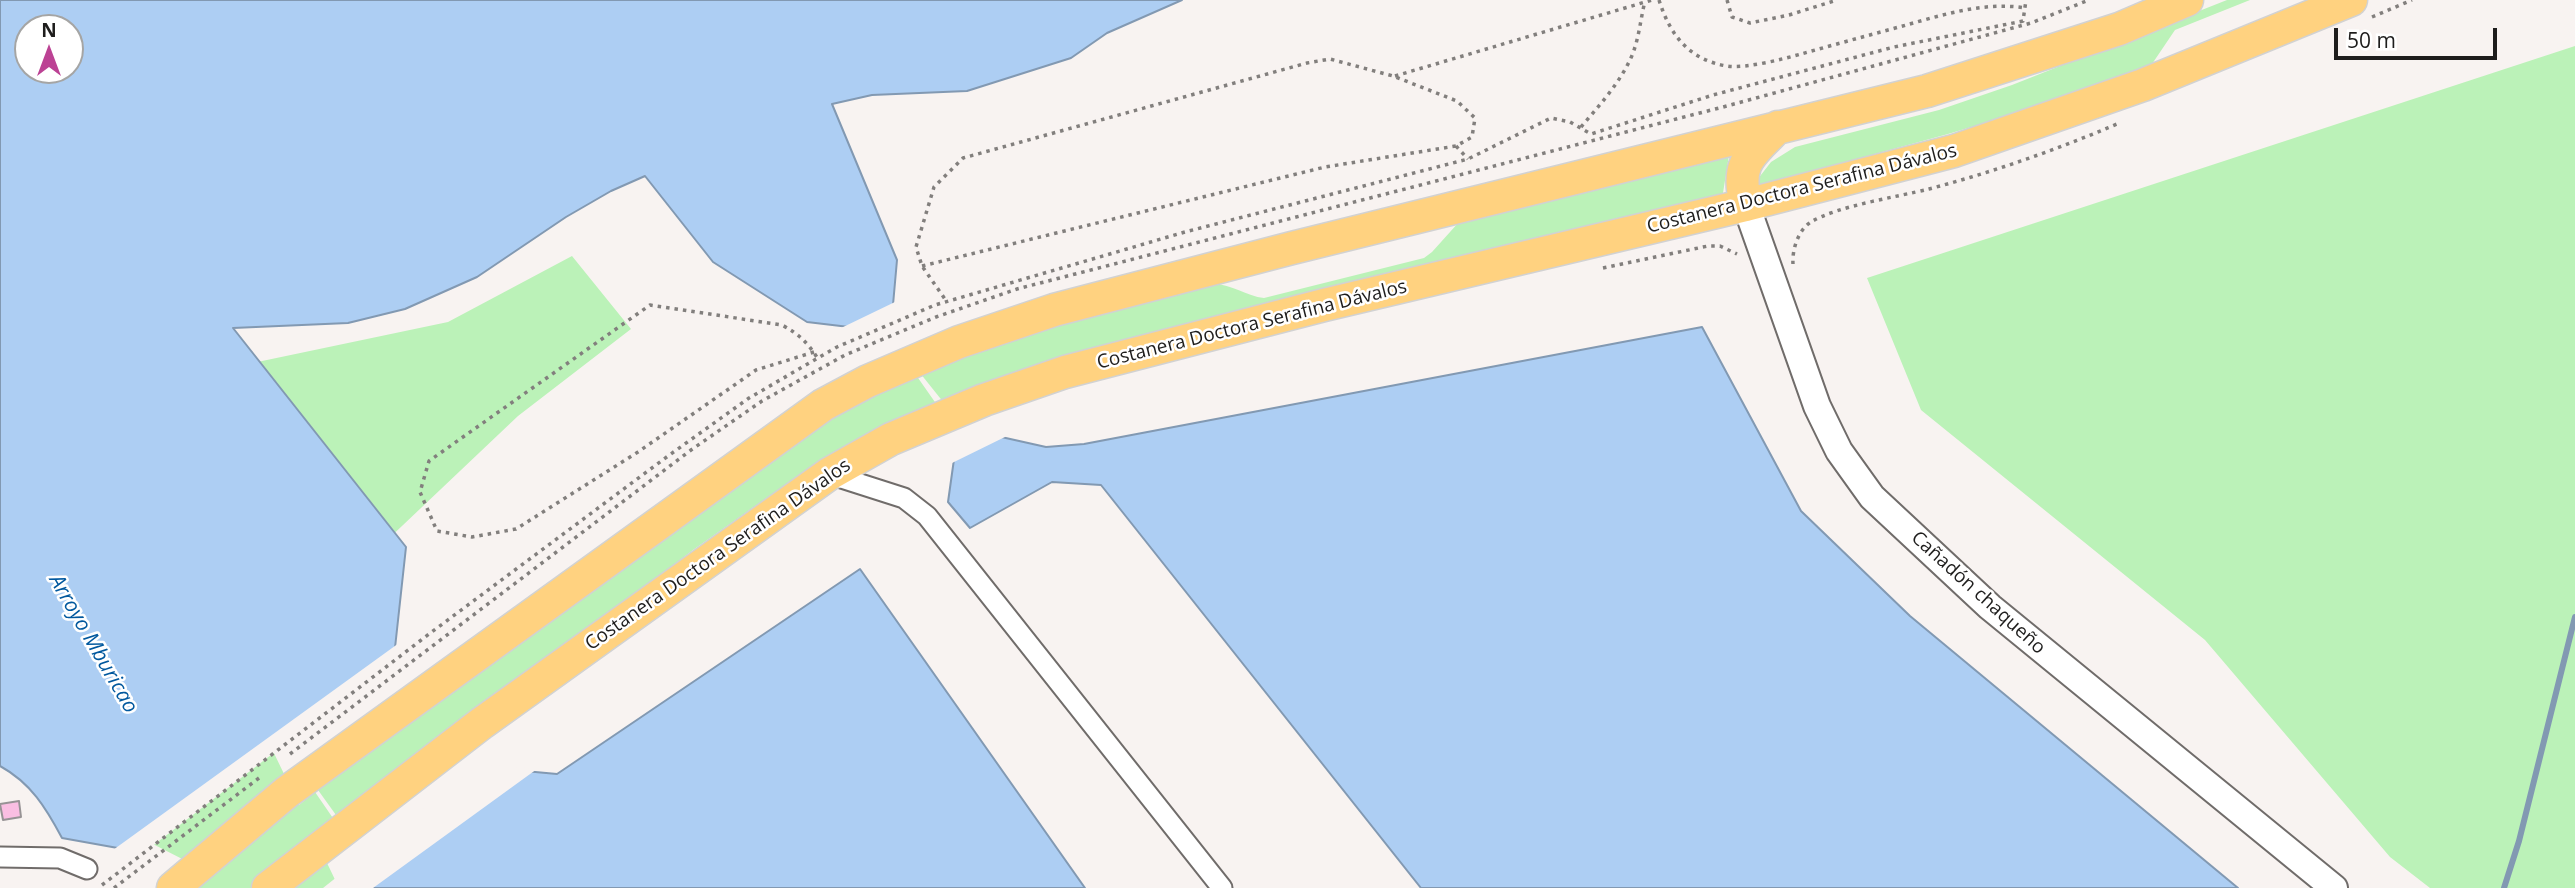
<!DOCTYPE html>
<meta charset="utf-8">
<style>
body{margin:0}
#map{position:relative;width:2575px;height:888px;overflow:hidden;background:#f8f3f1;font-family:"Open Sans",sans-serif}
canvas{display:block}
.north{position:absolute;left:14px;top:14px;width:70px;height:70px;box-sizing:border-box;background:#fff;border:2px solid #a5a5a4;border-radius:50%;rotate:0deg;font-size:19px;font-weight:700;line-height:28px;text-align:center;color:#1e1d1c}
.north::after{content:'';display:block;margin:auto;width:24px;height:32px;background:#bc4294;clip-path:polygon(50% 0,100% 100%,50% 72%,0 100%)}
.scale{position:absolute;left:2334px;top:28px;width:163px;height:32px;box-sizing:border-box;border:4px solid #1e1d1c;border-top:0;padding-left:9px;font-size:21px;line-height:24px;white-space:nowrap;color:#1e1d1c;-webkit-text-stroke:5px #fff;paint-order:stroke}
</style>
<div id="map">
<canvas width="2575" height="888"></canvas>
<div class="north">N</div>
<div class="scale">50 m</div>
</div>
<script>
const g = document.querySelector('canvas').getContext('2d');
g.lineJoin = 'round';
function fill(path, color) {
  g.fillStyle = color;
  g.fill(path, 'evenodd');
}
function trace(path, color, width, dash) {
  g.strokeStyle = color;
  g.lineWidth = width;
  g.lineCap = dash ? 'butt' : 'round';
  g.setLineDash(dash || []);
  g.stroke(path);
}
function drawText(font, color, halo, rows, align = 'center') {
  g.font = font + ' "Open Sans",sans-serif';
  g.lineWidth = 5;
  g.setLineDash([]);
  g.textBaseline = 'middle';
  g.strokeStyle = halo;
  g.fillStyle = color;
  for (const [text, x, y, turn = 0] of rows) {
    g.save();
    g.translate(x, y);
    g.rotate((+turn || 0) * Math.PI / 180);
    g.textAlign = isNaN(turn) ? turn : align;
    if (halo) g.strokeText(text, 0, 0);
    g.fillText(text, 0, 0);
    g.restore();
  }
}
fill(new Path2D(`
 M 2227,0 L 2250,0 L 2175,30 L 2152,64 L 2114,84 L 1948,134 L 1758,186 L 1757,180 L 1771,162 L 1795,147 L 1939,110 L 2012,85 Z
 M 2575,46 L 2575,888 L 2430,888 L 2390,857 L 2205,640 L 1921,410 L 1867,278 Z
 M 1729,155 L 1723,193 L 1719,196 L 944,403 L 920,373 L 992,343 L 1212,284 C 1230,283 1246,296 1264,298 L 1424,258 L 1432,252 L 1459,222 Z
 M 572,256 L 631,329 L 518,416 L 383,544 L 271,747 L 299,805 L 315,792 L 337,824 L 316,840 L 339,888 L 189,888 L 196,866 L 143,839 L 0,416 L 448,322 Z
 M 916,375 L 937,405 L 850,448 L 768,497 L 693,550 L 341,822 L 318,790 L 746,469 L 858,402 Z`), '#bbf2b8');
const water = new Path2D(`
 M 0,0 L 1182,0 L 1107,33 L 1071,58 L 967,91 L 872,95 L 832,104 L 897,260 L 892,316 L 866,329 L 807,322 L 713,262 L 645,176 L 611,191 L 566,217 L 477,277 L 405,309 L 348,323 L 233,328 L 406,547 L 394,657 L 140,852 L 62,838 C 46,808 31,783 0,766 ZM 28,28 L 70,28 L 70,70 L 28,70 Z
 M 1702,327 L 1801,511 L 1910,616 L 2238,888 L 1421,888 L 1101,485 L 1052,482 L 970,528 L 948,502 L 956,445 L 979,432 L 1046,447 L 1084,444 Z
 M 860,569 L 1085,888 L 327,888 L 481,767 L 557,774 Z`);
fill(water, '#adcef3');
trace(water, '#8299b2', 2);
fill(new Path2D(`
 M 897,301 L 894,318 L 868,332 L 839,329 Z
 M 978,429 L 1009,435 L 950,464 L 953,442 Z
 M 399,643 L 396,659 L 142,854 L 113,850 Z
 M 479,764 L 537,769 L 373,888 L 323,888 Z`), '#f8f3f1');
trace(new Path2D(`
 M 2504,888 L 2519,841 L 2575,617`), '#8299b2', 6);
const building = new Path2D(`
 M 19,801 L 21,817 L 3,820 L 0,804 Z`);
fill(building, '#fabee2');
trace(building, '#979395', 2);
const minor = new Path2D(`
 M 829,474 L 904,498 L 927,516 L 1222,888
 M 0,857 L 60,858 L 87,869`);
const secondary = new Path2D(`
 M 1746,205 L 1817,406 L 1839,451 L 1872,497 L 1990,607 L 2334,888`);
const trunk = new Path2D(`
 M 1746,205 C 1735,163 1750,155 1778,127
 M 173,888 L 287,792 L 823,405 L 868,381 L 959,342 L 1054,310 L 1292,248 L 1927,91 L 2119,29 L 2187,0
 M 268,888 L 482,723 L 829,474 L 891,439 L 984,400 L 1065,372 L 1324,305 L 1746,205 L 1954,151 L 2143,85 L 2351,0`);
trace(minor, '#706c6a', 23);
trace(secondary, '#706c6a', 30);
trace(trunk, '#d2d2d2', 35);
trace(new Path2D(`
 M 1659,0 C 1670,35 1689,60 1727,66 C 1745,69 1783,59 1801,54 C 1833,45 1866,36 1899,27 C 1939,16 1983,1 2025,8
 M 1727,0 L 1732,17 L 1750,23 L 1789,15 L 1837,0
 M 2372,17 L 2412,0
 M 1395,76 L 1652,0
 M 1581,127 C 1598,107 1618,85 1630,60 C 1639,41 1640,21 1645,1
 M 1456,146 L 1468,159
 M 1793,264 C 1792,250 1798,230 1811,222 C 1837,206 1897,197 1929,189 C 1993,172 2056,150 2117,124
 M 922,266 L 1325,167 L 1456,146 L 1472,137 L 1475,118 L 1457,101 L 1393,76 L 1330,59 L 1307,63 L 963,158 L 934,187 L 916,247 L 922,266 L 947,302
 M 1603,268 L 1708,246 L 1720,246 L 1737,254
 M 814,352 L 756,370 L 638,452 L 516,529 L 472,537 L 437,531 L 420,492 L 429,461 L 650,305 L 782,325 C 799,334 808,343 818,359
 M 290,754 L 691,450 L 762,401 L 845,355 L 936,317 L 1017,289 L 1723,107 L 2031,23 L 2089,0
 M 102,885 L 429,634 L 668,456 L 749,398 L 837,347 L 935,305 L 1185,232 L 1468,159 L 1551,118 L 1570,122 L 1591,134 L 1713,95 L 1894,47 L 2023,21 L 2026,0
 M 114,888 L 259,778`), '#827f7d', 3.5, [3.5, 5]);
trace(minor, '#fff', 19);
trace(secondary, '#fff', 26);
trace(trunk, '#ffd280', 32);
drawText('19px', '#1e1d1c', '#fff', [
 ["Costanera Doctora Serafina Dávalos",1802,189,-14],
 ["Costanera Doctora Serafina Dávalos",1252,325,-14],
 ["Costanera Doctora Serafina Dávalos",718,555,-35],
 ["Cañadón chaqueño",1978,593,42]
]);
drawText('italic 21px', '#01589e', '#fff', [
 ["Arroyo Mburicao",93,644,60]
]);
</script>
